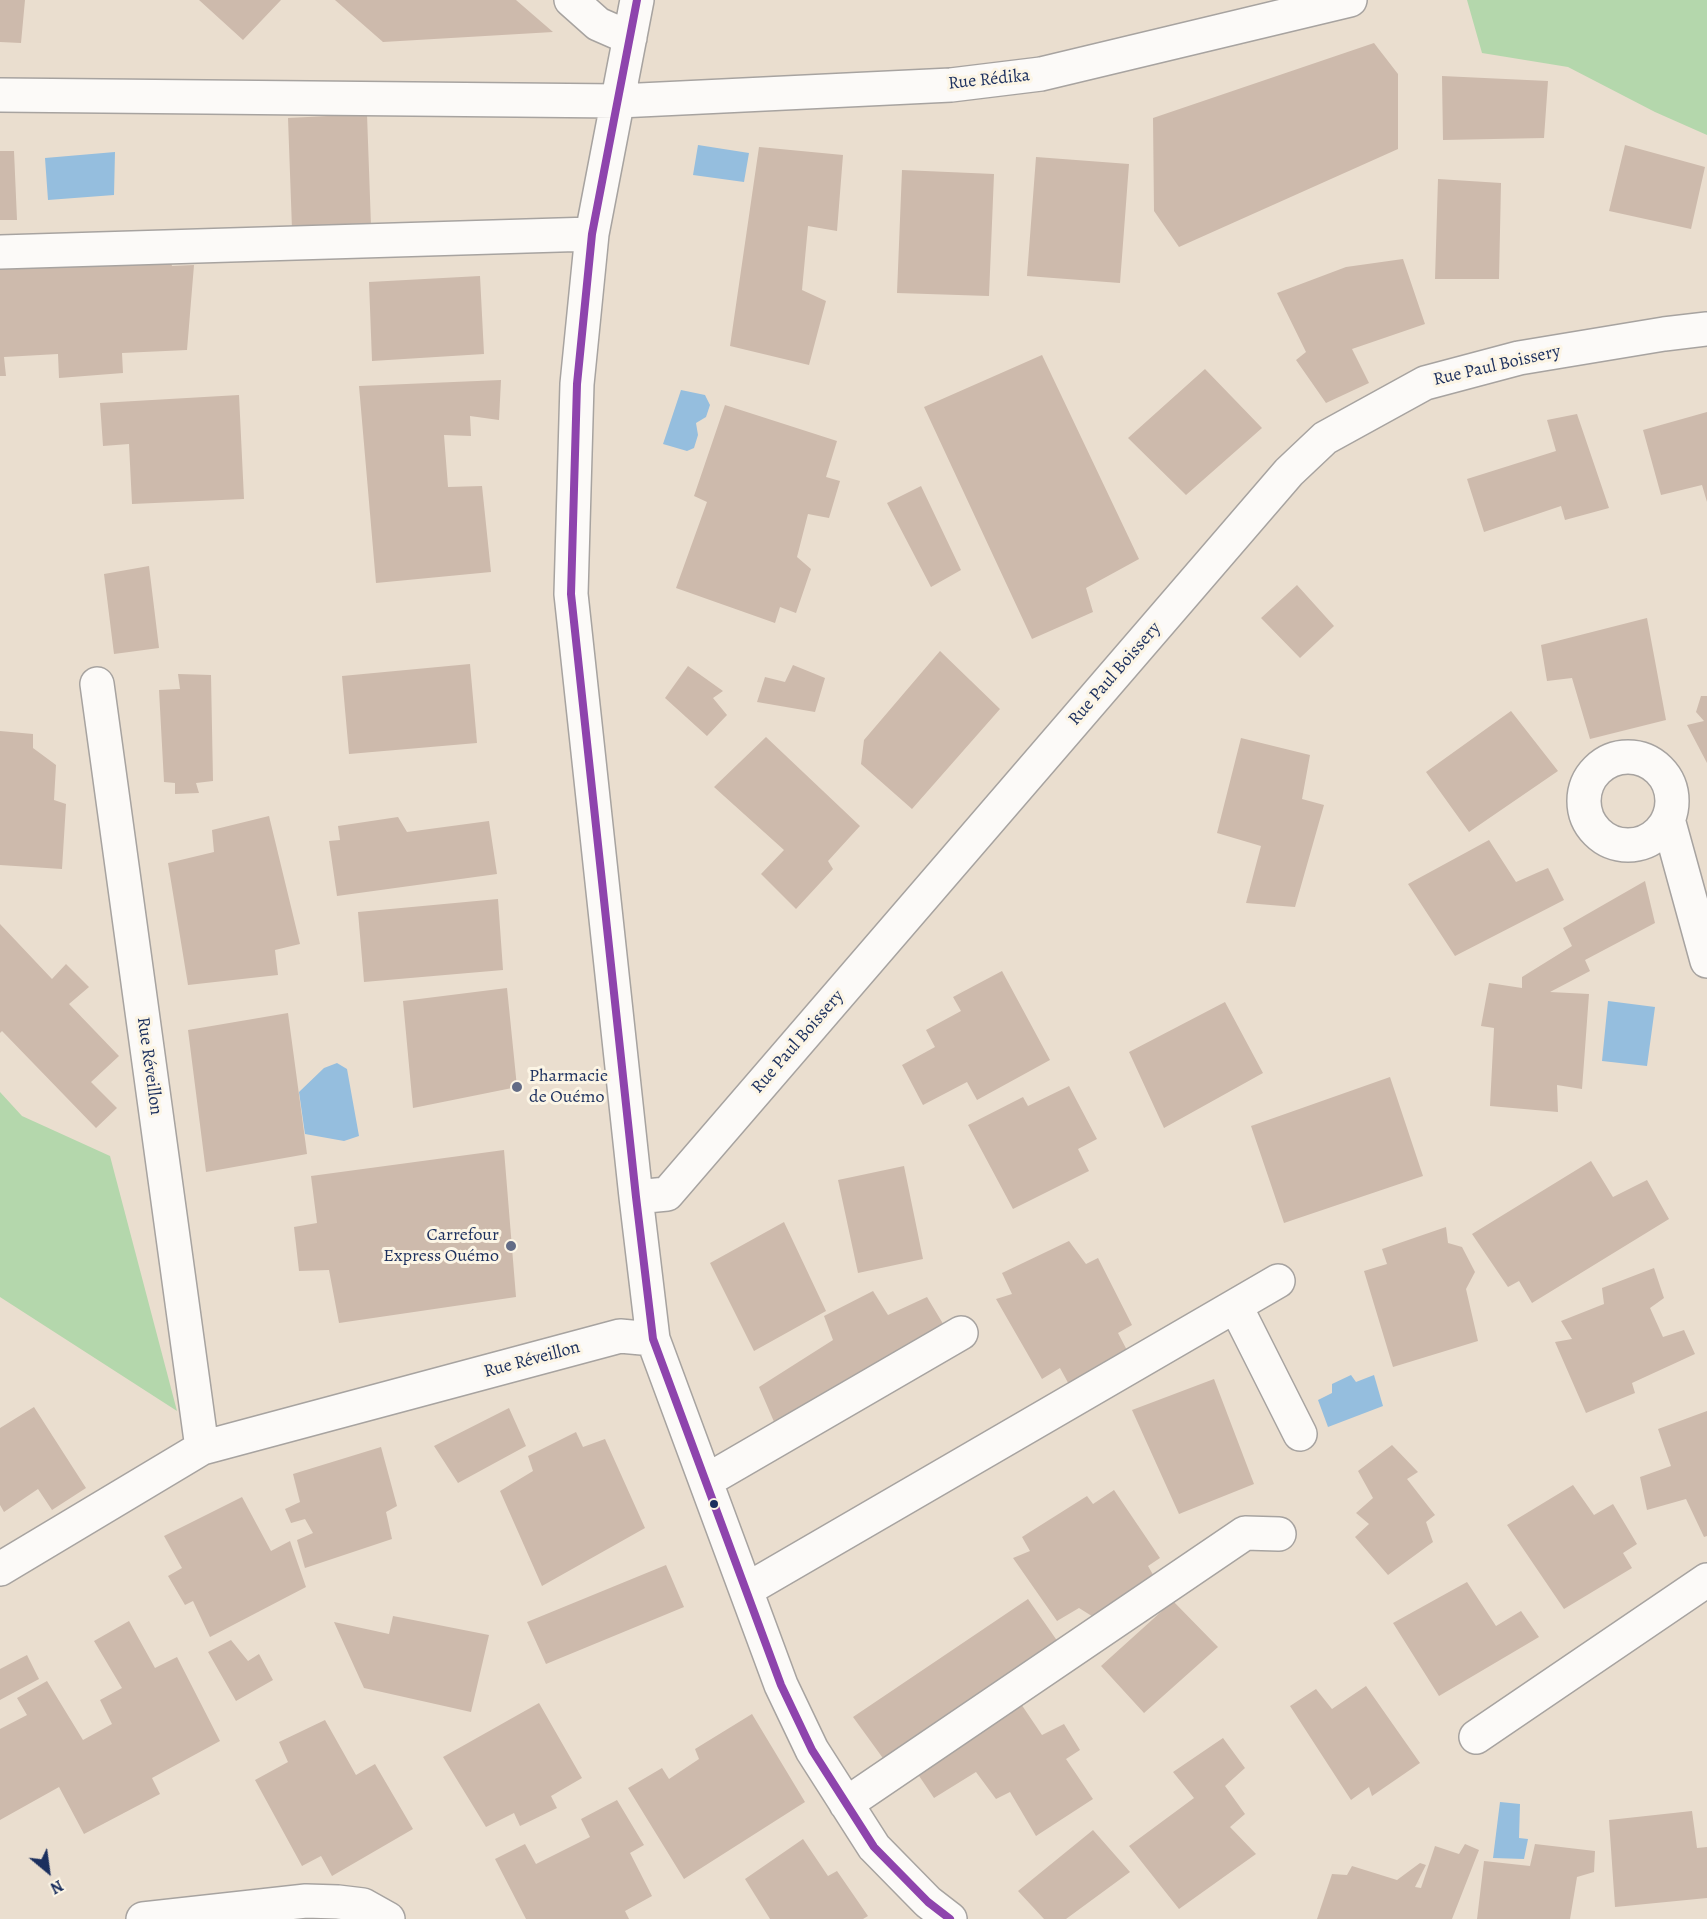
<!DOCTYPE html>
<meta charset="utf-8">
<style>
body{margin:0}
#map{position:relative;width:1707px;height:1919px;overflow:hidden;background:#eadecf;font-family:Alegreya,serif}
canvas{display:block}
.north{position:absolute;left:18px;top:1841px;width:60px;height:60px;-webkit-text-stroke:4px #fcf5e5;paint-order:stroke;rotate:151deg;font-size:16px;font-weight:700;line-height:24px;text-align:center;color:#1b2f5e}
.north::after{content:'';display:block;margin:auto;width:21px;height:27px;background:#1b2f5e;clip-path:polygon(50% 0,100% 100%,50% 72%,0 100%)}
</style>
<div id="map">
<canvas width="1707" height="1919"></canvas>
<div class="north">N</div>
</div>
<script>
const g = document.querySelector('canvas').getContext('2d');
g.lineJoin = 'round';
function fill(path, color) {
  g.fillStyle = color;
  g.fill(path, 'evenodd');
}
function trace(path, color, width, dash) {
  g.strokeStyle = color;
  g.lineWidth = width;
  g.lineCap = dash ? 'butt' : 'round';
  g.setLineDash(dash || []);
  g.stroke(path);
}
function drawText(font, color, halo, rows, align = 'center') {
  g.font = font + ' Alegreya,serif';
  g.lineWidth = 6;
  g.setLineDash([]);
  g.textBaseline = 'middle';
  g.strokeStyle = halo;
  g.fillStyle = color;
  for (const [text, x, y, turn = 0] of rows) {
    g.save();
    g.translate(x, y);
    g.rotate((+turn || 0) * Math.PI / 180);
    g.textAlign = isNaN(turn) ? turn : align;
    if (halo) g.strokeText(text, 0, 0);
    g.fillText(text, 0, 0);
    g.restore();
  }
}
fill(new Path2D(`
 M 1467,0 L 1707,0 L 1707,135 L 1655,112 L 1568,67 L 1482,53 Z
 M 0,1092 L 22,1116 L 110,1156 L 177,1411 L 0,1297 Z`), '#b4d7ac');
fill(new Path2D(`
 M 698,145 L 749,153 L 744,182 L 693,175 Z
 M 115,152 L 114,195 L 48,200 L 45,158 Z
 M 681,390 L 705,395 L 710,405 L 706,417 L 696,423 L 698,435 L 694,448 L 687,451 L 663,444 Z
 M 1608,1001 L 1655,1007 L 1647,1066 L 1602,1061 Z
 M 337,1063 L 347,1069 L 359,1136 L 344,1141 L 305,1134 L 299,1092 L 324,1068 Z
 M 1351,1375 L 1356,1382 L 1374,1375 L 1383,1406 L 1328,1427 L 1318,1400 L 1332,1393 L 1332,1384 Z
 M 1500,1802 L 1520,1804 L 1519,1838 L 1528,1839 L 1524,1859 L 1493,1858 Z`), '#95bede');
fill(new Path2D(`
 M 0,0 L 25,0 L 21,43 L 0,42 Z
 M 199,0 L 281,0 L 243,40 Z
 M 335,0 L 516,0 L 553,32 L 383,42 Z
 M 1374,43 L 1398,74 L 1398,149 L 1179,247 L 1154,211 L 1153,118 Z
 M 1442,76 L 1548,81 L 1544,138 L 1443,140 Z
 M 367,114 L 371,226 L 292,229 L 288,118 Z
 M 1625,145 L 1705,167 L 1691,229 L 1609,211 Z
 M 759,147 L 843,155 L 837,231 L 808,226 L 802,290 L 826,301 L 809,365 L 730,346 Z
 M 0,151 L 14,151 L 17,220 L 0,220 Z
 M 1036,157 L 1129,164 L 1120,283 L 1027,276 Z
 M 902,170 L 994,174 L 989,296 L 897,293 Z
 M 1438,179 L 1501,183 L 1499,279 L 1435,279 Z
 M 170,258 L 172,266 L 194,265 L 187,350 L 122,353 L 123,373 L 59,378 L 58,354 L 4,357 L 6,376 L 0,376 L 0,267 Z
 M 1403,259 L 1425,324 L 1352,349 L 1369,383 L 1326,403 L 1296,360 L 1306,352 L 1277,293 L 1346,267 Z
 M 480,276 L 484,354 L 372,361 L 369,282 Z
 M 1042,355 L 1139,559 L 1086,588 L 1093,612 L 1032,639 L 924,407 Z
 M 1205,369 L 1262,428 L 1186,495 L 1128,438 Z
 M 501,380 L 499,420 L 470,416 L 471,436 L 444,435 L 448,487 L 482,486 L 491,572 L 376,583 L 359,386 Z
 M 239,395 L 244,499 L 132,504 L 129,444 L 103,446 L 100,403 Z
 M 725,405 L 837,441 L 826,477 L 840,481 L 829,518 L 808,514 L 797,557 L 811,569 L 796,613 L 780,607 L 775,623 L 676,588 L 707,502 L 694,496 Z
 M 1707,412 L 1707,502 L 1702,485 L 1661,495 L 1643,430 Z
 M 1577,414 L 1609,508 L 1565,520 L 1561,506 L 1484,532 L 1467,479 L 1556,451 L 1547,420 Z
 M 921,486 L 961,570 L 931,587 L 887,503 Z
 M 149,566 L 159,648 L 114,654 L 104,574 Z
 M 1297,585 L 1334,626 L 1300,658 L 1261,618 Z
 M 1647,618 L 1666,720 L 1590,739 L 1572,678 L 1547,681 L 1541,645 Z
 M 940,651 L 1000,709 L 912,809 L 861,764 L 864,740 Z
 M 470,664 L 477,743 L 349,754 L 342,676 Z
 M 793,665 L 825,678 L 815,712 L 757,702 L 765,677 L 785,682 Z
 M 688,666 L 723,691 L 713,698 L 727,715 L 707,736 L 665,698 Z
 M 178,674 L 211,675 L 213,781 L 196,783 L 199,793 L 175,794 L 175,783 L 164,782 L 159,690 L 180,689 Z
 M 1701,696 L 1707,696 L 1707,763 L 1687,725 L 1704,721 L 1696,712 Z
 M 1511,711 L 1558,771 L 1469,832 L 1426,772 Z
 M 0,731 L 33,734 L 33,748 L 56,765 L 54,800 L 66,804 L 62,869 L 0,865 Z
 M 766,737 L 860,826 L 828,861 L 833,869 L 796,909 L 761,874 L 784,850 L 714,787 Z
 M 1241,738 L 1310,755 L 1302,799 L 1324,805 L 1295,907 L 1246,903 L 1261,846 L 1217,833 Z
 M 269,816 L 300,944 L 275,950 L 278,975 L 188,985 L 168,863 L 214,852 L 212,830 Z
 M 398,817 L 407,832 L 489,821 L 497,874 L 337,896 L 329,841 L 340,840 L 338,826 Z
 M 1489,840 L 1516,882 L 1548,868 L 1564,900 L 1455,956 L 1408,884 Z
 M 1645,881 L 1655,923 L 1585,960 L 1590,971 L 1550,992 L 1589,994 L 1582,1089 L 1557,1085 L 1558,1112 L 1490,1106 L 1494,1028 L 1481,1026 L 1489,983 L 1522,988 L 1522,977 L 1572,946 L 1563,928 Z
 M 498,899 L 503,970 L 364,982 L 358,912 Z
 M 0,924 L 52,979 L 66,964 L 89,987 L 69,1004 L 119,1056 L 91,1082 L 117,1108 L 96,1128 L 2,1031 L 0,1033 Z
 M 1002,971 L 1050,1060 L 977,1100 L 967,1082 L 923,1105 L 902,1065 L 935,1047 L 926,1030 L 961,1011 L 953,997 Z
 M 507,988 L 517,1087 L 413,1108 L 403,1001 Z
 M 1225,1002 L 1263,1073 L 1164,1128 L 1129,1052 Z
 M 288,1013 L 307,1154 L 206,1172 L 188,1030 Z
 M 1390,1077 L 1423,1176 L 1284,1223 L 1251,1126 Z
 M 1069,1086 L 1097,1139 L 1078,1149 L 1089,1171 L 1013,1209 L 968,1125 L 1023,1097 L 1028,1106 Z
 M 504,1150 L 516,1297 L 339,1323 L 329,1270 L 299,1271 L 294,1227 L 317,1223 L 311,1176 Z
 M 1591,1161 L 1613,1197 L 1647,1180 L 1669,1219 L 1532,1303 L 1519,1281 L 1508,1287 L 1472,1234 Z
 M 904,1166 L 923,1259 L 858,1273 L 838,1180 Z
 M 784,1222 L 826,1311 L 754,1351 L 710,1263 Z
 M 1446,1227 L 1448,1243 L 1462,1247 L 1475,1272 L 1466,1289 L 1478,1341 L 1393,1367 L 1364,1271 L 1387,1264 L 1382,1249 Z
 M 1069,1241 L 1086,1264 L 1098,1258 L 1132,1325 L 1118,1333 L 1130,1356 L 1072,1390 L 1060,1368 L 1042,1379 L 996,1299 L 1012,1294 L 1002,1273 Z
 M 1654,1268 L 1664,1298 L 1650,1308 L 1663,1337 L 1684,1330 L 1695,1354 L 1632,1383 L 1635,1393 L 1586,1413 L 1555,1342 L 1572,1339 L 1561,1321 L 1604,1304 L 1602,1288 Z
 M 873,1291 L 888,1315 L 927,1297 L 948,1332 L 775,1424 L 759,1387 L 833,1340 L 824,1316 Z
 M 1214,1379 L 1254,1484 L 1179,1514 L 1132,1410 Z
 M 34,1407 L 86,1488 L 52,1510 L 38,1489 L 4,1512 L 0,1505 L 0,1428 Z
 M 509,1408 L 526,1446 L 458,1483 L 434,1446 Z
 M 1707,1411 L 1707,1536 L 1704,1537 L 1686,1499 L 1647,1510 L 1640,1477 L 1671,1466 L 1658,1429 Z
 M 576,1432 L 583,1447 L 605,1439 L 645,1528 L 542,1586 L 500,1491 L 533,1471 L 528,1456 Z
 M 1392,1445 L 1418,1472 L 1407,1479 L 1435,1515 L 1426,1522 L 1433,1542 L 1388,1575 L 1355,1537 L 1369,1524 L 1356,1513 L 1373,1498 L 1358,1471 Z
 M 381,1447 L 397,1506 L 386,1512 L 392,1539 L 305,1568 L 297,1540 L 313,1533 L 305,1519 L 291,1523 L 285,1509 L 300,1502 L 293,1474 Z
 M 1573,1485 L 1594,1515 L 1613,1504 L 1637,1544 L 1623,1553 L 1632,1568 L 1564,1609 L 1507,1525 Z
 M 1114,1490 L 1160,1558 L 1148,1566 L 1155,1578 L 1095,1618 L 1079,1608 L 1057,1621 L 1013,1558 L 1030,1551 L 1022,1537 L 1087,1496 L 1093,1504 Z
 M 242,1497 L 271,1551 L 290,1541 L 306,1587 L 210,1637 L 193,1601 L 185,1605 L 168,1576 L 182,1568 L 164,1536 Z
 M 666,1565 L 684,1607 L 546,1664 L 527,1622 Z
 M 1467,1582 L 1496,1626 L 1521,1611 L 1539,1637 L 1439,1696 L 1393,1623 Z
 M 1028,1599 L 1058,1642 L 885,1761 L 853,1717 Z
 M 1173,1601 L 1218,1647 L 1144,1713 L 1101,1666 Z
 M 393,1616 L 489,1635 L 471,1712 L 364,1688 L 334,1622 L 389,1634 Z
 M 129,1621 L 155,1668 L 177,1657 L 220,1741 L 152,1778 L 160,1794 L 84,1834 L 59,1787 L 0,1820 L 0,1729 L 27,1715 L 17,1698 L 47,1681 L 83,1740 L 112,1724 L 100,1700 L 122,1688 L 94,1641 Z
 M 231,1640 L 248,1661 L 259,1654 L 273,1680 L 236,1701 L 208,1652 Z
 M 27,1655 L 39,1679 L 0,1700 L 0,1669 Z
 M 1366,1686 L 1420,1763 L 1372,1796 L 1369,1787 L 1351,1800 L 1290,1706 L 1316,1689 L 1332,1709 Z
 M 1017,1698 L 1042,1735 L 1064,1724 L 1080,1750 L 1066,1759 L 1093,1799 L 1036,1836 L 1010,1792 L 996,1799 L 976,1772 L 934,1798 L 913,1767 Z
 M 539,1703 L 582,1778 L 551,1796 L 557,1808 L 520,1826 L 514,1813 L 486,1827 L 443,1757 Z
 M 752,1714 L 805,1802 L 684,1879 L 628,1788 L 662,1768 L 669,1779 L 699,1759 L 695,1749 Z
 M 325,1720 L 356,1775 L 375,1764 L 413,1829 L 332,1876 L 321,1856 L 302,1866 L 255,1780 L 288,1762 L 279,1742 Z
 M 1223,1738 L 1245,1768 L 1225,1786 L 1245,1814 L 1230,1827 L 1256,1854 L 1179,1909 L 1129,1846 L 1194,1798 L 1173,1772 Z
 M 617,1800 L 644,1845 L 630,1853 L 652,1896 L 625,1911 L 629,1919 L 526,1919 L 495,1859 L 525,1844 L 536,1864 L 590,1837 L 581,1819 Z
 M 1692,1811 L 1697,1848 L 1707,1847 L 1707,1898 L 1615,1907 L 1609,1820 Z
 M 1093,1830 L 1130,1872 L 1066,1919 L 1044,1919 L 1018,1891 Z
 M 803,1839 L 828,1876 L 837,1871 L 868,1916 L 863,1919 L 770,1919 L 745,1879 Z
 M 1465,1844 L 1479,1850 L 1452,1919 L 1317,1919 L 1332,1874 L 1347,1875 L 1352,1866 L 1397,1880 L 1420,1863 L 1426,1865 L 1415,1887 L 1421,1888 L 1435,1846 L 1459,1854 Z
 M 1535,1844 L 1595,1851 L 1594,1872 L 1577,1877 L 1570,1919 L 1477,1919 L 1484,1861 L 1530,1866 Z`), '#cdbaac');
const minor = new Path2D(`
 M 571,0 L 598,24 L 630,38
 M 637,0 L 592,234 L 577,384 L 571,594 L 636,1197 L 653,1339 L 781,1685 L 812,1750 L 874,1847 L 928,1902 L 950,1919
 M 0,95 L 619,101 L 951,85 L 1041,74 L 1350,0
 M 0,252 L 592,234
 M 97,684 L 202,1448
 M1584 801a44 44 0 1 1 88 0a44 44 0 1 1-88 0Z
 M 1668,819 L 1707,961
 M 636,1197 L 667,1194 L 1289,472 L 1325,438 L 1425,383 L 1519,358 L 1664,334 L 1707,329
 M 1236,1307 L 1300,1434
 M 706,1481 L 961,1333
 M 0,1569 L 202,1448 L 620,1336 L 653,1339
 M 746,1590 L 1278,1281
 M 1476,1737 L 1707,1580
 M 846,1804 L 1245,1533 L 1279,1534
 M 143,1919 L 306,1901 L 338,1902 L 363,1905 L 388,1919`);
trace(minor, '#a7a3a0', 36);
trace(minor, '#fcfaf8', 33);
trace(new Path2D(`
 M 637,0 L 592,234 L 577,384 L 571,594 L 636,1197 L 653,1339 L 781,1685 L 812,1750 L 874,1847 L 928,1902 L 950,1919`), '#8e44ad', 8);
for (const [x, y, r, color] of [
 [517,1087,6,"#636c86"],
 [511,1246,6,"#636c86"],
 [714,1504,5,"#1b2f5e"]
]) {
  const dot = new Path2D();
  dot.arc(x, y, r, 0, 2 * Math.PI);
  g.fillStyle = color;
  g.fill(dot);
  trace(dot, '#fcf5e5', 2);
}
drawText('18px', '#1b2f5e', '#fcf5e5', [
 ["Rue Rédika",989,80,-6],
 ["Rue Paul Boissery",1497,366,-13],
 ["Rue Paul Boissery",1115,674,-49],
 ["Rue Paul Boissery",798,1042,-49],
 ["Rue Réveillon",149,1066,82],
 ["Rue Réveillon",532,1360,-15]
]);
drawText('18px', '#1b2f5e', '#fcf5e5', [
 ["Pharmacie",529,1077],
 ["de Ouémo",529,1098],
 ["Carrefour",499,1236,"right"],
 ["Express Ouémo",499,1257,"right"]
], 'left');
</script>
